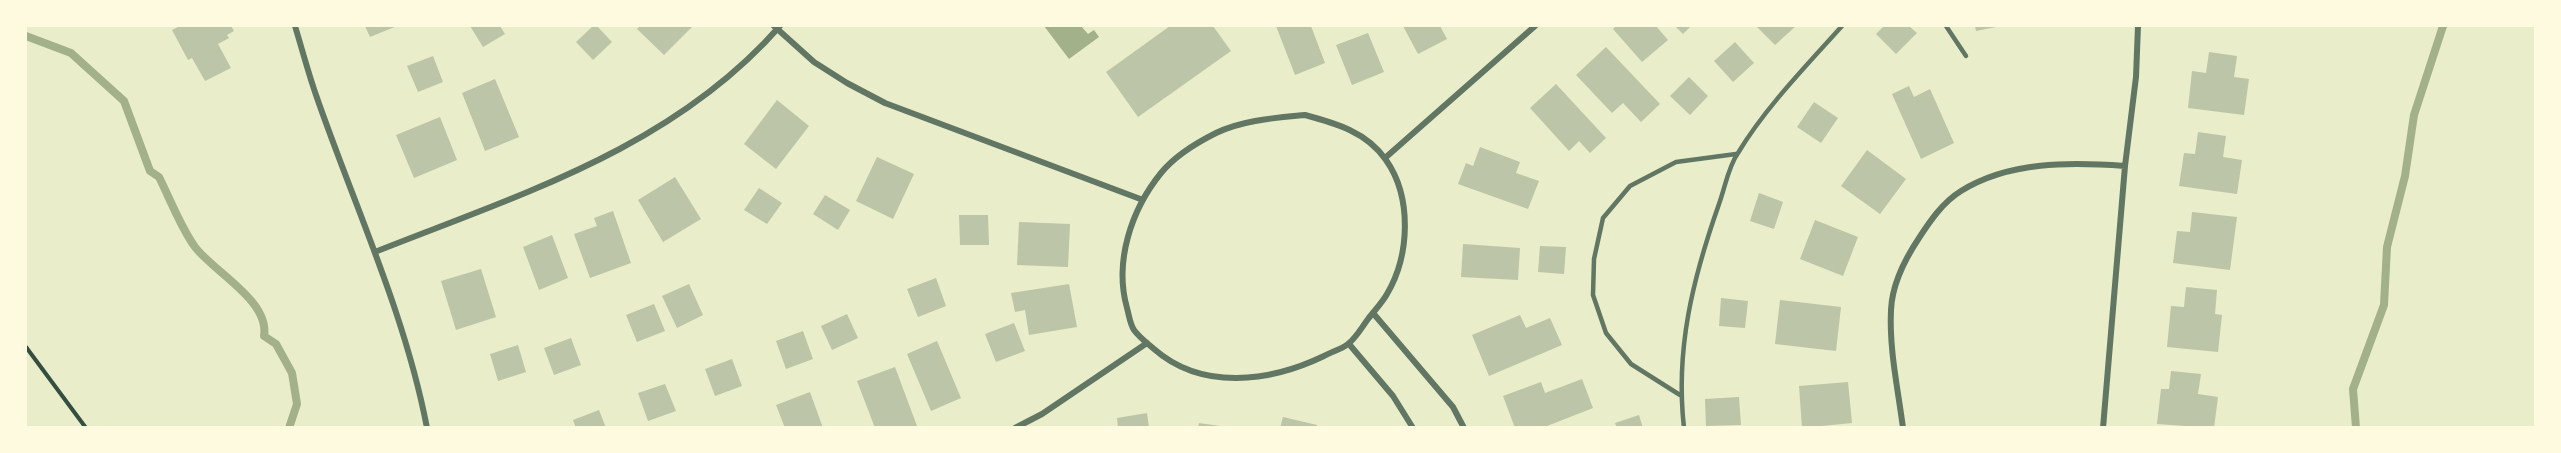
<!DOCTYPE html>
<style>
body{margin:0}
#map{position:relative;width:2561px;height:453px;overflow:hidden;background:#e9edc9;font-family:Literata,serif}
canvas{display:block}
.frame{position:absolute;inset:0;border:27px solid #fefae0;pointer-events:none}
</style>
<div id="map">
<canvas width="2561" height="453"></canvas>
<div class="frame"></div>
</div>
<script>
const g = document.querySelector('canvas').getContext('2d');
g.lineJoin = 'round';
function fill(path, color) {
  g.fillStyle = color;
  g.fill(path, 'evenodd');
}
function trace(path, color, width, dash) {
  g.strokeStyle = color;
  g.lineWidth = width;
  g.lineCap = dash ? 'butt' : 'round';
  g.setLineDash(dash || []);
  g.stroke(path);
}
fill(new Path2D(`
 M 1044,26 L 1081,26 L 1088,34 L 1094,30 L 1099,37 L 1069,59 Z`), '#a3b18a');
trace(new Path2D(`
 M 26,36 L 71,53 L 124,101 L 150,171 L 159,177 C 170,199 181,228 195,247 C 214,272 270,301 264,336 L 276,344 L 292,373 L 297,404 L 289,428
 M 2356,428 L 2353,389 L 2384,305 L 2387,247 L 2405,176 L 2414,115 L 2443,26`), '#a3b18a', 8);
fill(new Path2D(`
 M 180,26 L 231,26 L 234,31 L 227,35 L 229,38 L 218,44 L 231,68 L 205,81 L 192,58 L 188,60 L 172,30 Z
 M 365,26 L 397,26 L 370,37 Z
 M 470,26 L 500,26 L 505,34 L 483,47 Z
 M 593,26 L 597,26 L 612,42 L 593,60 L 576,42 Z
 M 640,26 L 693,26 L 664,55 L 637,29 Z
 M 1170,26 L 1213,26 L 1231,51 L 1138,117 L 1106,72 Z
 M 1276,26 L 1311,26 L 1325,63 L 1295,75 Z
 M 1403,26 L 1440,26 L 1447,39 L 1418,54 Z
 M 1616,26 L 1656,26 L 1668,40 L 1642,62 L 1613,29 Z
 M 1675,26 L 1691,26 L 1683,34 Z
 M 1756,26 L 1796,26 L 1775,45 Z
 M 1884,26 L 1909,26 L 1917,33 L 1896,54 L 1876,34 Z
 M 1975,26 L 1995,26 L 1996,27 L 1976,31 Z
 M 1368,33 L 1384,72 L 1352,85 L 1336,45 Z
 M 1735,42 L 1754,63 L 1733,82 L 1714,61 Z
 M 1606,47 L 1660,104 L 1641,122 L 1623,103 L 1612,113 L 1576,75 Z
 M 2209,52 L 2237,56 L 2234,77 L 2249,79 L 2244,115 L 2188,108 L 2192,71 L 2206,73 Z
 M 433,56 L 443,82 L 418,92 L 407,66 Z
 M 1689,77 L 1708,96 L 1690,115 L 1670,96 Z
 M 495,79 L 519,137 L 485,151 L 462,93 Z
 M 1556,84 L 1606,138 L 1590,153 L 1579,141 L 1569,151 L 1530,108 Z
 M 1909,86 L 1914,97 L 1930,89 L 1954,143 L 1921,159 L 1892,94 Z
 M 777,100 L 809,126 L 776,169 L 744,144 Z
 M 1814,102 L 1838,118 L 1821,143 L 1797,127 Z
 M 440,117 L 457,160 L 414,178 L 396,135 Z
 M 2198,132 L 2226,136 L 2223,157 L 2242,160 L 2237,194 L 2179,186 L 2184,153 L 2195,154 Z
 M 1480,147 L 1520,162 L 1516,173 L 1539,181 L 1528,209 L 1458,184 L 1466,163 L 1473,166 Z
 M 1867,150 L 1906,179 L 1880,214 L 1841,186 Z
 M 877,157 L 914,174 L 893,219 L 856,201 Z
 M 675,177 L 701,219 L 663,242 L 638,200 Z
 M 759,188 L 782,203 L 767,224 L 744,210 Z
 M 1759,193 L 1783,202 L 1774,229 L 1750,221 Z
 M 825,195 L 850,210 L 838,230 L 813,214 Z
 M 613,211 L 631,263 L 590,278 L 574,234 L 597,226 L 594,218 Z
 M 2192,212 L 2237,217 L 2230,270 L 2173,263 L 2177,231 L 2190,232 Z
 M 959,215 L 988,215 L 989,245 L 960,245 Z
 M 1815,220 L 1858,237 L 1843,276 L 1800,259 Z
 M 1019,222 L 1070,224 L 1068,267 L 1017,265 Z
 M 552,235 L 568,278 L 539,290 L 523,247 Z
 M 1463,244 L 1520,248 L 1518,280 L 1461,277 Z
 M 1540,246 L 1566,247 L 1564,274 L 1538,272 Z
 M 481,269 L 496,317 L 456,330 L 441,281 Z
 M 936,278 L 946,306 L 918,317 L 907,289 Z
 M 689,284 L 703,315 L 677,328 L 662,296 Z
 M 1069,284 L 1077,327 L 1029,335 L 1025,310 L 1015,312 L 1011,293 Z
 M 2186,287 L 2217,290 L 2215,314 L 2222,315 L 2218,352 L 2167,347 L 2171,306 L 2184,307 Z
 M 1721,298 L 1748,301 L 1745,328 L 1719,326 Z
 M 1780,300 L 1841,307 L 1836,351 L 1775,344 Z
 M 654,304 L 665,331 L 637,342 L 626,315 Z
 M 847,314 L 858,338 L 832,350 L 821,326 Z
 M 1520,315 L 1526,328 L 1550,318 L 1562,345 L 1489,376 L 1472,335 Z
 M 1014,323 L 1025,351 L 996,362 L 985,334 Z
 M 803,331 L 813,359 L 786,369 L 776,341 Z
 M 571,338 L 581,365 L 554,375 L 544,348 Z
 M 937,341 L 961,398 L 931,411 L 907,354 Z
 M 518,345 L 526,372 L 498,381 L 490,354 Z
 M 732,359 L 742,386 L 715,396 L 705,369 Z
 M 895,367 L 917,426 L 875,428 L 857,381 Z
 M 2171,371 L 2201,374 L 2198,394 L 2218,397 L 2214,428 L 2157,424 L 2161,389 L 2169,389 Z
 M 1582,379 L 1593,408 L 1542,428 L 1515,428 L 1503,396 L 1541,382 L 1545,393 Z
 M 1848,382 L 1852,423 L 1802,428 L 1799,386 Z
 M 665,384 L 676,411 L 648,421 L 638,393 Z
 M 810,392 L 823,428 L 785,428 L 776,405 Z
 M 1739,397 L 1741,425 L 1706,426 L 1705,399 Z
 M 599,410 L 606,428 L 576,428 L 573,420 Z
 M 1147,413 L 1149,428 L 1118,428 L 1117,418 Z
 M 1639,415 L 1643,428 L 1617,428 L 1615,423 Z
 M 1283,417 L 1317,425 L 1317,428 L 1280,428 Z
 M 1199,423 L 1220,426 L 1220,428 L 1198,428 Z`), '#bcc5a7');
trace(new Path2D(`
 M 26,347 L 86,428`), '#344e41', 4);
trace(new Path2D(`
 M 1946,26 L 1966,56
 M 1680,395 L 1631,364 L 1606,333 L 1593,295 L 1594,259 L 1603,218 L 1630,186 L 1676,162 L 1736,154
 M 1684,428 C 1675,349 1693,278 1719,204 C 1725,188 1728,167 1738,153 C 1765,108 1807,65 1842,26`), '#617663', 4.5);
trace(new Path2D(`
 M 295,26 C 302,49 308,72 316,95 C 354,205 405,313 427,428
 M 774,26 L 814,62 L 847,83 L 885,103 L 1143,200
 M 1305,115 C 1335,123 1367,132 1386,160 C 1412,197 1410,255 1387,294 C 1382,303 1374,311 1368,319 C 1362,327 1356,338 1348,344 C 1342,349 1331,352 1324,356 C 1270,382 1202,391 1154,349 C 1147,343 1139,337 1134,330 C 1130,324 1129,315 1127,308 C 1114,262 1131,210 1161,173 C 1174,157 1198,142 1216,133 C 1243,120 1275,118 1305,115 Z
 M 1385,158 L 1535,26
 M 375,252 C 521,194 673,148 780,26
 M 1373,313 L 1453,407 L 1464,428
 M 1349,344 L 1393,396 L 1413,428
 M 1015,428 L 1042,414 L 1147,343
 M 1903,428 C 1898,389 1889,349 1891,310 C 1892,284 1905,259 1919,238 C 1930,221 1943,202 1961,191 C 2009,161 2070,162 2125,166
 M 2103,428 L 2125,166 L 2136,77 L 2138,26`), '#617663', 6);
</script>
